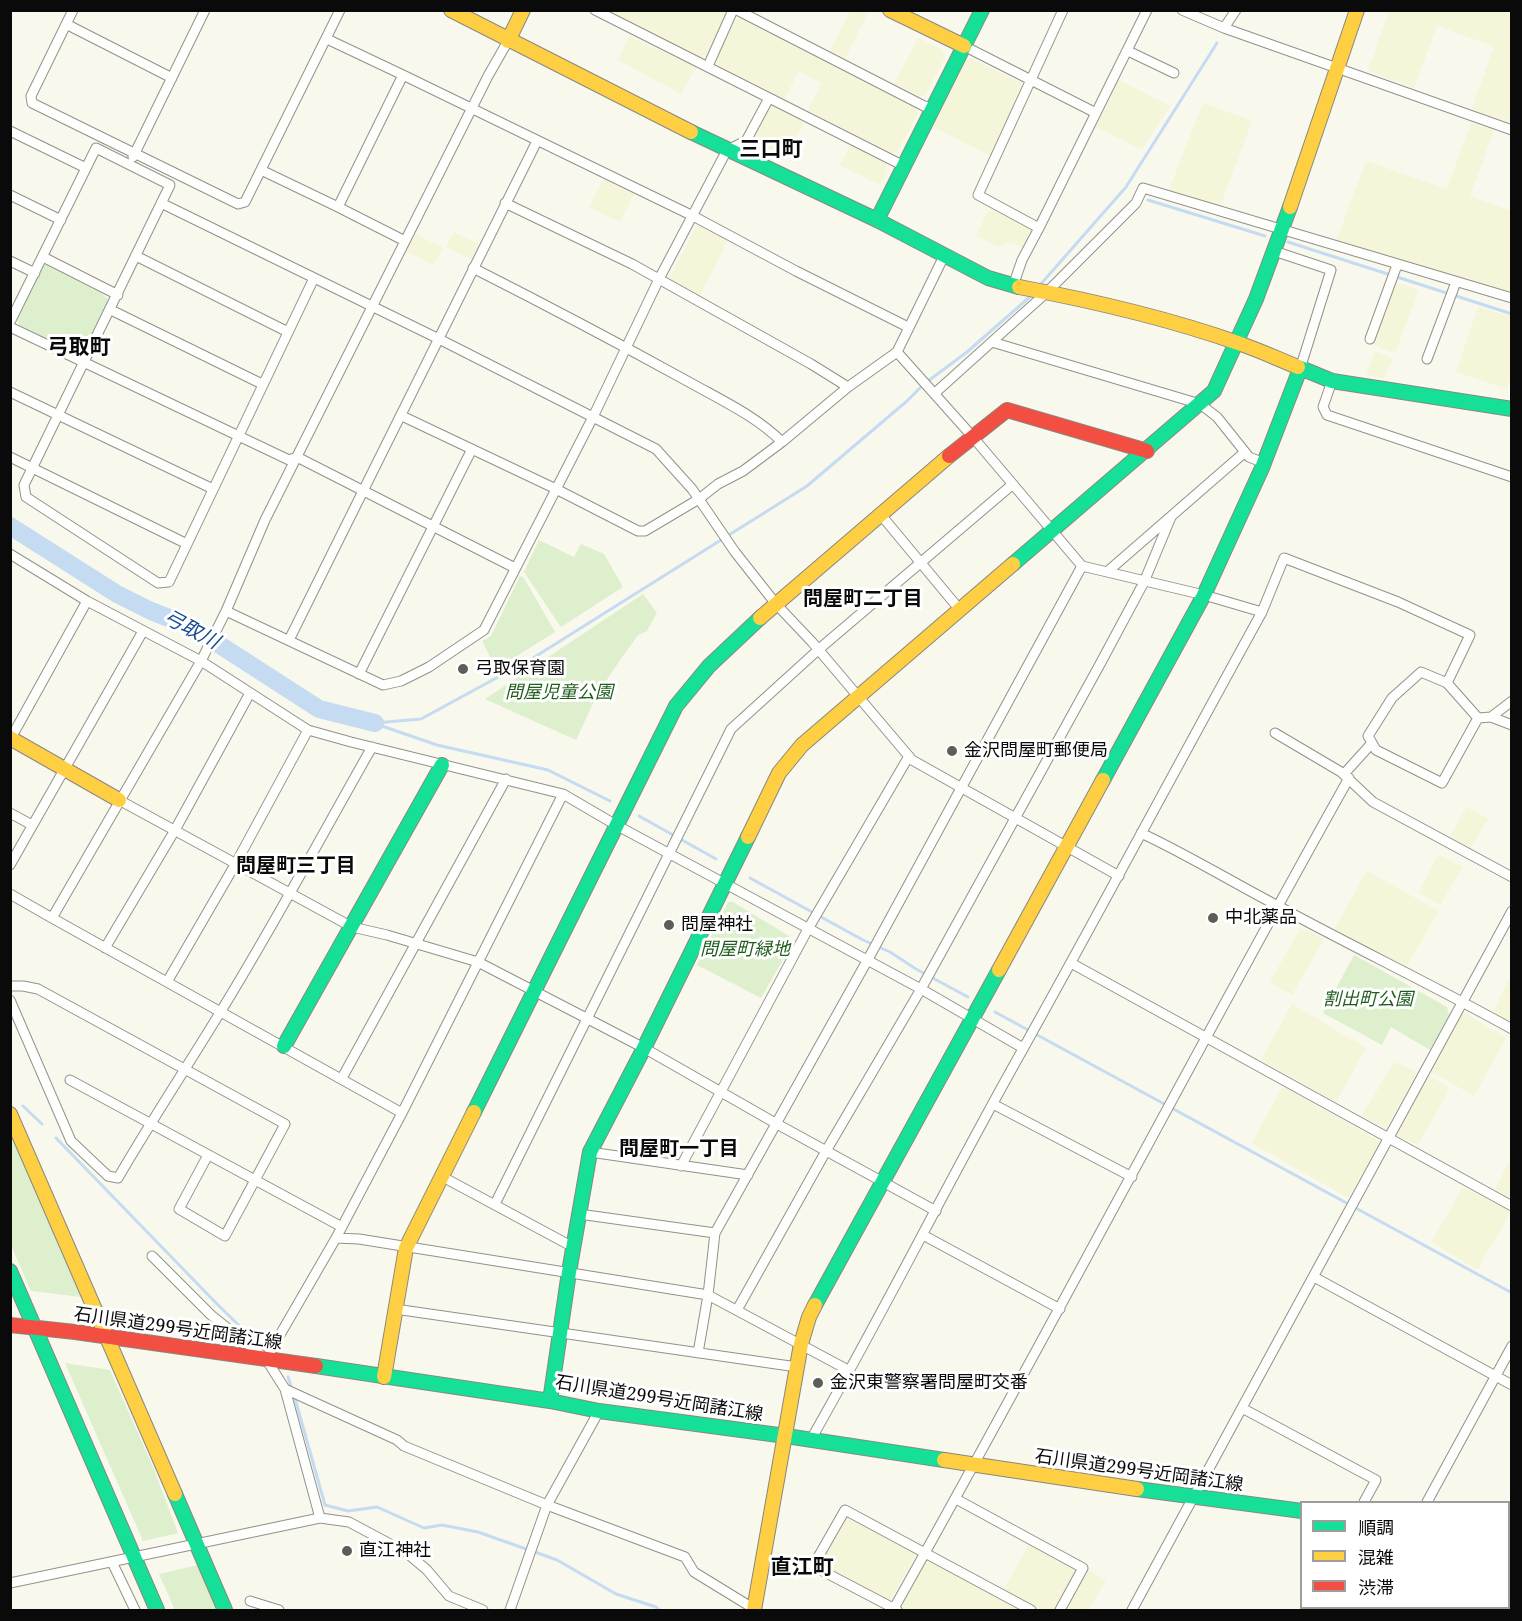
<!DOCTYPE html>
<meta charset="utf-8">
<style>
body{margin:0}
#map{position:relative;width:1522px;height:1621px;overflow:hidden;background:#f9f8ec;font-family:"Noto Serif","Noto Sans JP",serif}
canvas{display:block}
.frame{position:absolute;inset:0;border:12px solid #0a0a0a;pointer-events:none}
.legend{position:absolute;left:1300px;top:1501px;width:210px;height:108px;box-sizing:border-box;background:#fff;border:2px solid #9d9d9d;margin:0;padding:8px 10px;list-style:none;font-size:18px;color:#0a0a0a}
.legend li{display:flex;align-items:center;gap:12px;height:30px}
.legend b{width:30px;border:2px solid #9d9d9d}
</style>
<div id="map">
<canvas width="1522" height="1621"></canvas>
<div class="frame"></div>
<ul class="legend">
<li><b style="height:8px;background:#16e098"></b>順調</li>
<li><b style="height:8px;background:#ffcf43"></b>混雑</li>
<li><b style="height:8px;background:#f24e42"></b>渋滞</li>
</ul>
</div>
<script>
const g = document.querySelector('canvas').getContext('2d');
g.lineJoin = 'round';
function fill(path, color) {
  g.fillStyle = color;
  g.fill(path, 'evenodd');
}
function trace(path, color, width, dash) {
  g.strokeStyle = color;
  g.lineWidth = width;
  g.lineCap = dash ? 'butt' : 'round';
  g.setLineDash(dash || []);
  g.stroke(path);
}
function drawText(font, color, halo, rows, align = 'center') {
  g.font = font + ' "Noto Serif","Noto Sans JP",serif';
  g.lineWidth = 6;
  g.setLineDash([]);
  g.textBaseline = 'middle';
  g.strokeStyle = halo;
  g.fillStyle = color;
  for (const [text, x, y, turn = 0] of rows) {
    g.save();
    g.translate(x, y);
    g.rotate((+turn || 0) * Math.PI / 180);
    g.textAlign = isNaN(turn) ? turn : align;
    if (halo) g.strokeText(text, 0, 0);
    g.fillText(text, 0, 0);
    g.restore();
  }
}
fill(new Path2D(`
 M 724,10 L 726,15 L 706,55 L 699,57 L 606,11 Z
 M 850,11 L 869,11 L 845,59 L 830,51 Z
 M 1389,11 L 1511,11 L 1511,123 L 1472,109 L 1494,46 L 1437,26 L 1414,88 L 1368,71 Z
 M 741,17 L 916,106 L 918,113 L 897,152 L 891,153 L 808,110 L 821,83 L 799,71 L 784,99 L 718,65 L 716,60 L 736,19 Z
 M 629,36 L 696,67 L 681,94 L 618,60 Z
 M 918,38 L 941,49 L 945,58 L 925,95 L 919,97 L 894,84 Z
 M 972,59 L 1021,83 L 1024,89 L 991,156 L 933,127 L 964,61 Z
 M 1119,80 L 1170,106 L 1142,150 L 1096,127 Z
 M 1203,103 L 1252,121 L 1221,204 L 1213,205 L 1168,192 Z
 M 773,106 L 804,122 L 785,159 L 782,160 L 754,146 L 753,140 L 768,109 Z
 M 1471,123 L 1494,130 L 1470,196 L 1511,211 L 1511,293 L 1336,241 L 1366,161 L 1447,189 Z
 M 851,145 L 886,163 L 887,171 L 880,185 L 840,165 Z
 M 603,179 L 634,194 L 620,222 L 589,207 Z
 M 989,209 L 1030,228 L 1032,235 L 1023,249 L 1011,242 L 998,247 L 976,236 Z
 M 697,225 L 728,240 L 699,297 L 672,283 L 670,277 Z
 M 454,232 L 479,244 L 471,259 L 446,247 Z
 M 415,234 L 443,248 L 434,265 L 406,251 Z
 M 1394,282 L 1419,290 L 1395,353 L 1374,345 Z
 M 1478,307 L 1511,316 L 1511,376 L 1507,389 L 1456,372 Z
 M 1375,351 L 1393,359 L 1384,378 L 1366,375 Z
 M 1466,807 L 1488,819 L 1470,849 L 1450,837 Z
 M 1438,854 L 1463,867 L 1440,905 L 1419,893 Z
 M 1367,871 L 1439,911 L 1405,969 L 1334,929 Z
 M 1304,929 L 1324,939 L 1292,995 L 1270,982 L 1299,930 Z
 M 1511,976 L 1511,1025 L 1493,1011 Z
 M 1292,1004 L 1366,1048 L 1336,1102 L 1261,1060 Z
 M 1465,1013 L 1506,1038 L 1474,1096 L 1429,1070 L 1457,1016 Z
 M 1394,1062 L 1417,1072 L 1386,1128 L 1362,1115 Z
 M 1427,1075 L 1450,1088 L 1418,1145 L 1400,1137 L 1396,1131 Z
 M 1286,1088 L 1380,1142 L 1348,1198 L 1252,1143 L 1281,1089 Z
 M 1511,1157 L 1511,1200 L 1495,1189 Z
 M 1463,1187 L 1511,1212 L 1477,1270 L 1431,1242 Z
 M 843,1511 L 919,1550 L 887,1606 L 813,1566 Z
 M 1032,1539 L 1106,1580 L 1089,1610 L 1038,1610 L 1003,1591 Z
 M 925,1558 L 1025,1610 L 896,1610 Z`), '#f4f5d9');
fill(new Path2D(`
 M 46,265 L 101,293 L 108,299 L 107,305 L 80,355 L 20,326 L 17,320 L 41,267 Z
 M 539,540 L 574,557 L 581,544 L 604,554 L 623,587 L 561,627 L 524,572 Z
 M 520,576 L 524,578 L 555,632 L 496,669 L 482,641 L 491,636 Z
 M 643,594 L 657,613 L 647,631 L 638,635 L 616,666 L 597,695 L 576,740 L 485,699 Z
 M 728,902 L 733,902 L 789,936 L 792,944 L 761,998 L 697,965 Z
 M 1354,955 L 1447,1007 L 1449,1015 L 1430,1050 L 1391,1027 L 1382,1045 L 1323,1013 Z
 M 10,1133 L 11,1133 L 81,1297 L 31,1291 L 11,1245 Z
 M 65,1363 L 110,1370 L 153,1467 L 178,1533 L 143,1541 Z
 M 198,1565 L 218,1610 L 175,1610 L 159,1574 Z`), '#ddefcd');
trace(new Path2D(`
 M 1148,200 L 1265,236
 M 1288,242 L 1512,314
 M 1040,285 L 1126,187 L 1217,43
 M 375,723 L 421,719 L 533,658 L 807,486 L 907,401 L 924,384 L 967,352 L 1032,295
 M 376,724 L 437,745 L 548,770 L 610,801
 M 639,816 L 716,859
 M 750,878 L 863,940 L 890,952 L 916,969 L 968,997
 M 995,1012 L 1512,1293
 M 23,1106 L 42,1124
 M 56,1138 L 218,1305 L 252,1338 L 267,1347
 M 288,1377 L 292,1389
 M 294,1395 L 325,1505 L 348,1511 L 377,1507 L 424,1528 L 442,1525 L 478,1532 L 526,1549
 M 535,1552 L 557,1560 L 616,1594 L 656,1607 L 659,1610`), '#c4dbf2', 3);
trace(new Path2D(`
 M 10,526 L 117,594 L 151,611 L 192,627 L 319,709 L 375,723`), '#c4dbf2', 18);
const street = new Path2D(`
 M 73,10 L 31,96 L 32,103 L 238,204 L 245,202 L 340,10
 M 595,10 L 904,166
 M 737,10 L 924,106 L 933,108
 M 1182,10 L 1224,28 L 1512,130
 M 66,24 L 172,78
 M 1224,28 L 1236,10
 M 327,39 L 403,75
 M 964,46 L 1096,113
 M 1128,51 L 1174,73
 M 708,66 L 733,10
 M 10,131 L 86,168
 M 133,157 L 205,10
 M 261,170 L 338,207
 M 10,195 L 61,220
 M 161,203 L 439,339 L 656,449 L 692,489 L 735,552 L 776,604 L 812,642 L 912,760 L 1119,876
 M 505,203 L 632,264 L 811,364 L 848,387
 M 1039,228 L 978,195 L 1063,10
 M 405,241 L 338,207 L 403,75 L 693,216 L 796,271 L 908,327
 M 1274,251 L 1331,270 L 1300,369
 M 136,256 L 288,332
 M 43,257 L 118,295
 M 10,261 L 35,273
 M 473,268 C 546,305 618,343 689,382 C 721,400 756,416 782,442
 M 1013,286 L 1022,260 L 1039,228 L 1147,10
 M 111,310 L 262,384
 M 10,322 L 96,148 L 170,185 L 24,485 L 26,497 L 158,583 L 169,582 L 314,278
 M 10,327 L 289,460 L 297,457 L 515,568
 M 1370,339 L 1397,265
 M 992,342 L 1200,404 L 1217,417 L 1249,457 L 1264,463
 M 897,352 L 972,436 L 1082,566 L 1204,595 L 1262,612
 M 1427,359 L 1456,282
 M 1332,381 L 1323,407 L 1327,415 L 1512,477
 M 10,392 L 213,489
 M 935,393 L 1046,293 L 1136,203 L 1143,188 L 1512,298
 M 402,416 L 556,489 L 638,531 L 645,531 L 699,499 L 718,484 L 743,471 L 782,442 L 848,387 L 897,352 L 944,256
 M 10,457 L 187,544
 M 881,515 L 960,610
 M 10,554 L 87,601 L 201,661 L 308,730 L 351,742 L 563,794 L 616,825 L 921,989 L 1023,1048
 M 1107,572 L 1245,452
 M 226,611 L 383,685 L 401,681 L 429,667 L 484,630 L 593,417 L 659,279 L 727,150 L 746,141 L 769,98
 M 289,640 L 537,141
 M 359,674 L 472,449
 M 1447,683 L 1421,672 L 1392,698 L 1368,736 L 1376,750 L 1442,783 L 1478,718
 M 1491,717 L 1512,701
 M 1275,733 L 1341,772 L 1373,802 L 1512,877
 M 11,738 L 87,601
 M 1344,774 L 1372,743
 M 119,800 L 352,927 L 387,935 L 478,962 L 644,1048 L 777,1124 L 936,1211
 M 10,813 L 32,825
 M 1141,833 C 1188,855 1232,882 1278,906 C 1355,948 1435,986 1512,1029
 M 10,865 L 143,631
 M 10,894 L 52,918
 M 105,948 L 175,830 L 250,693
 M 1071,963 L 1512,1206
 M 167,982 L 236,863 L 308,730
 M 10,986 L 23,986 L 38,989 L 285,1124 L 225,1236 L 179,1209 L 208,1155
 M 10,1000 L 71,1141 L 108,1176 L 118,1178 C 151,1121 187,1067 221,1011 C 274,925 322,835 372,747
 M 342,1078 L 506,779
 M 70,1080 L 342,1227
 M 993,1104 L 1132,1177
 M 402,1113 L 52,918 L 201,661 L 226,611 L 265,520 L 488,76 L 508,41
 M 590,1152 L 748,1175
 M 681,1166 L 808,929 L 909,756
 M 441,1176 L 573,1247
 M 495,1204 L 731,729 L 818,650 L 1013,484
 M 579,1214 L 715,1233
 M 923,1235 L 1060,1309
 M 336,1238 L 359,1239 L 708,1295 L 850,1371
 M 152,1256 L 211,1315 L 266,1359 L 285,1389 L 320,1518
 M 1314,1277 L 1512,1385
 M 395,1309 L 797,1367
 M 737,1310 L 826,1151 L 921,989 L 1099,666 L 1144,582 L 1171,517
 M 698,1353 L 708,1295 L 715,1233 L 867,961 L 1082,566
 M 266,1359 L 336,1238 L 402,1113 L 563,794
 M 285,1389 L 397,1440 L 404,1446 L 547,1505 L 685,1557 L 694,1572 L 756,1610
 M 1242,1408 L 1376,1480 L 1364,1502
 M 810,1441 C 884,1312 950,1178 1023,1049 C 1104,904 1182,757 1262,612 L 1284,558 L 1398,602 L 1470,635 L 1447,683 L 1478,718 L 1491,717 L 1512,725
 M 956,1499 L 1083,1568 L 1060,1610
 M 1427,1502 L 1512,1346
 M 1508,1554 L 1512,1549
 M 112,1562 L 135,1610
 M 10,1583 L 320,1518 L 349,1522 L 407,1553 L 427,1570 L 449,1596 L 483,1610
 M 250,1601 L 279,1610
 M 510,1610 L 547,1505 L 599,1411
 M 893,1610 C 1048,1335 1194,1054 1349,778
 M 897,1610 L 813,1566 L 845,1510 L 1031,1610
 M 1132,1610 L 1512,911
 M 1474,1610 L 1475,1608`);
const fast = new Path2D(`
 M 691,132 L 877,220 L 988,278 L 1019,287
 M 877,220 L 982,10
 M 1298,367 L 1332,381 L 1512,409
 M 1013,564 L 1214,391 L 1256,299 L 1290,207
 M 1103,780 L 1204,595 L 1262,468 L 1300,369
 M 284,1046 L 442,765
 M 474,1112 L 676,706 L 709,666 L 760,618
 M 10,1271 L 157,1610
 M 815,1305 L 999,970
 M 316,1366 L 550,1401 L 599,1411 L 786,1436 L 944,1460
 M 550,1401 L 569,1272 L 590,1152 L 644,1048 L 748,837
 M 1137,1489 L 1302,1511
 M 175,1494 L 225,1610
 M 1508,1537 L 1512,1537`);
const slow = new Path2D(`
 M 451,10 L 691,132
 M 890,10 L 964,46
 M 508,41 L 523,10
 M 1290,207 L 1357,10
 M 1019,287 C 1094,301 1167,318 1238,343 C 1259,350 1278,359 1298,367
 M 760,618 L 949,456
 M 10,738 L 119,800
 M 748,837 L 779,773 L 802,745 L 1013,564
 M 999,970 L 1103,780
 M 10,1114 L 175,1494
 M 384,1377 L 406,1248 L 474,1112
 M 944,1460 L 1137,1489
 M 754,1610 L 801,1344 L 809,1317 L 815,1305`);
const jam = new Path2D(`
 M 949,456 L 1007,410 L 1147,451
 M 10,1325 L 75,1332 L 316,1366`);
trace(street, '#92918c', 11);
trace(fast, '#888882', 16);
trace(slow, '#888882', 16);
trace(jam, '#888882', 16);
trace(street, '#fefefc', 9);
trace(fast, '#16e098', 14);
trace(slow, '#ffcf43', 14);
trace(jam, '#f24e42', 14);
for (const [x, y, r, color] of [
 [463,669,6,"#5e5d59"],
 [952,751,6,"#5e5d59"],
 [1213,918,6,"#5e5d59"],
 [669,925,6,"#5e5d59"],
 [818,1383,6,"#5e5d59"],
 [347,1551,6,"#5e5d59"]
]) {
  const dot = new Path2D();
  dot.arc(x, y, r, 0, 2 * Math.PI);
  g.fillStyle = color;
  g.fill(dot);
  trace(dot, '#fff', 2);
}
drawText('18px', '#0a0a0a', '#fff', [
 ["弓取保育園",475,669],
 ["金沢問屋町郵便局",964,751],
 ["中北薬品",1225,918],
 ["問屋神社",681,925],
 ["金沢東警察署問屋町交番",830,1383],
 ["直江神社",359,1551]
], 'left');
drawText('italic 18px', '#215e1d', '#fff', [
 ["問屋児童公園",559,693],
 ["問屋町緑地",745,950],
 ["割出町公園",1368,1000]
]);
drawText('18px', '#0a0a0a', '#fff', [
 ["石川県道299号近岡諸江線",178,1329,8],
 ["石川県道299号近岡諸江線",659,1399,9],
 ["石川県道299号近岡諸江線",1139,1471,8]
]);
drawText('bold 20px', '#0a0a0a', '#fff', [
 ["問屋町二丁目",863,599],
 ["問屋町三丁目",296,866],
 ["問屋町一丁目",679,1149]
]);
drawText('italic 20px', '#184c97', '#fff', [
 ["弓取川",191,630,28]
]);
drawText('bold 21px', '#0a0a0a', '#fff', [
 ["三口町",771,150],
 ["弓取町",79,348],
 ["直江町",802,1568]
]);
</script>
